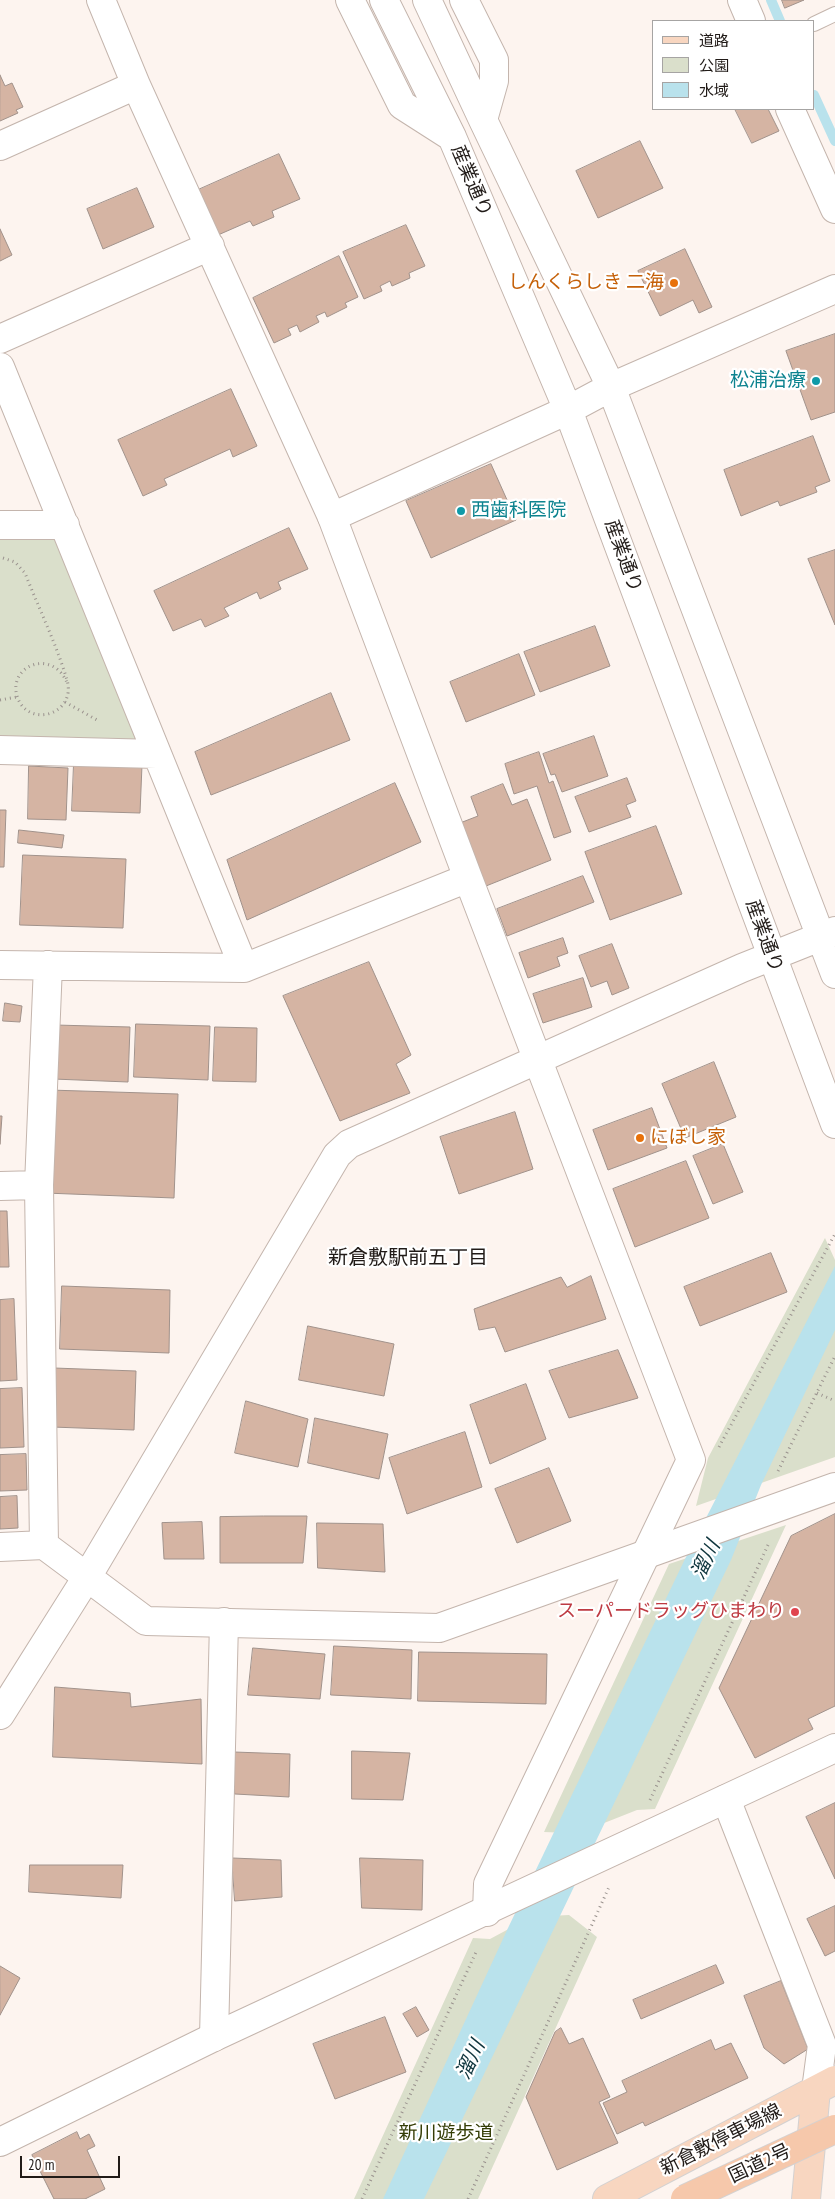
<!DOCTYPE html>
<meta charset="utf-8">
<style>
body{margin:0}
#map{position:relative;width:835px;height:2199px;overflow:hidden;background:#fdf4ef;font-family:"PT Sans Narrow","Noto Sans JP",sans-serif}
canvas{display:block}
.legend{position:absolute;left:652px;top:20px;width:162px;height:90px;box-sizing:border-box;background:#fff;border:1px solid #a6a4a3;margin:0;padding:6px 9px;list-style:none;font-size:15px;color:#211b18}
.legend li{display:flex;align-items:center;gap:10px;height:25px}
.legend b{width:25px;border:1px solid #a6a4a3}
.scale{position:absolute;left:20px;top:2156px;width:100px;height:22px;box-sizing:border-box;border:2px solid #211b18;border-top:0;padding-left:6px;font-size:15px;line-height:18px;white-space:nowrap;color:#211b18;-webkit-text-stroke:4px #fff;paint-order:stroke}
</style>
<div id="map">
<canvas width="835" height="2199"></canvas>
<ul class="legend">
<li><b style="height:6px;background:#f8d6c0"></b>道路</li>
<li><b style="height:14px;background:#dadfcb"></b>公園</li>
<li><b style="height:14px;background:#b9e2ec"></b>水域</li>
</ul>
<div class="scale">20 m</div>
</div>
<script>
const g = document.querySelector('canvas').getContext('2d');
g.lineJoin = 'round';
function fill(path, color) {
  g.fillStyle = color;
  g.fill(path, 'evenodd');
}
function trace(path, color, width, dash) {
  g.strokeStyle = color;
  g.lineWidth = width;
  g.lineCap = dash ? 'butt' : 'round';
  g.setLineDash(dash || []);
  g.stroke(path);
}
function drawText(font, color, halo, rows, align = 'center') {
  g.font = font + ' "PT Sans Narrow","Noto Sans JP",sans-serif';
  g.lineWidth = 4.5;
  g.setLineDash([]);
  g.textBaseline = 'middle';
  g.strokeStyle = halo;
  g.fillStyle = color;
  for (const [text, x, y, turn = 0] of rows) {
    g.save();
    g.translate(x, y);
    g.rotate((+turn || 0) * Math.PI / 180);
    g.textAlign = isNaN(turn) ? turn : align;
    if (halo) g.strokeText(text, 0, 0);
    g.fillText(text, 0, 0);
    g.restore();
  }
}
fill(new Path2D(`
 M 0,534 L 54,534 L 140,745 L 0,741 Z
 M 825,1238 L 835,1260 L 835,1457 L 696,1506 L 708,1458 Z
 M 786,1525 L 655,1809 L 637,1810 L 589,1829 L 569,1833 L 544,1832 L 669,1564 Z
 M 569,1915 L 597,1937 L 478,2199 L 354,2199 L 473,1938 L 490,1939 L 531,1917 Z`), '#dadfcb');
fill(new Path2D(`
 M 835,1266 L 835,1330 L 761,1485 L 731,1560 L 424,2199 L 383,2199 L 508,1928 L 685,1559 Z`), '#b9e2ec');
trace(new Path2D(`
 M 771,0 L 780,21
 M 814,95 L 835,141`), '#b9e2ec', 10);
const building = new Path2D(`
 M 782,0 L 804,0 L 785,8 Z
 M 0,75 L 5,86 L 12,83 L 23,107 L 16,110 L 18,113 L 0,121 Z
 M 735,109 L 768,109 L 779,131 L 752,143 Z
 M 640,141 L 663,188 L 598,218 L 576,171 Z
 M 279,154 L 300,199 L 272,211 L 274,217 L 253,226 L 250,221 L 218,235 L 198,190 Z
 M 137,188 L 154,227 L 103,249 L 87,209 Z
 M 406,225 L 425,266 L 409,273 L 410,278 L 392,286 L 390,281 L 380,286 L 382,291 L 364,299 L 343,252 Z
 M 0,229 L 12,255 L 0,261 Z
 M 685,249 L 712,307 L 699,313 L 693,300 L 660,316 L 638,271 Z
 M 339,256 L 358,297 L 345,303 L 347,307 L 327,317 L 325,312 L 316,316 L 319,322 L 300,332 L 297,325 L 288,329 L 291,335 L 274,343 L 253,298 Z
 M 835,334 L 835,412 L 811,420 L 786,351 Z
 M 231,389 L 257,446 L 233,457 L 230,449 L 164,479 L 167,485 L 143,496 L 118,440 Z
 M 813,436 L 830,481 L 815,487 L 817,492 L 780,506 L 778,501 L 741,516 L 724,470 Z
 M 491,464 L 516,520 L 431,558 L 406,501 Z
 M 289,528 L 308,569 L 278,582 L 281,589 L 260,599 L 257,592 L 224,608 L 229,616 L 205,627 L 201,619 L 173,631 L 154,591 Z
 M 835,550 L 835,625 L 808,559 Z
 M 595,626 L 610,666 L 540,692 L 524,652 Z
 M 519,654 L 535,695 L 466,722 L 450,682 Z
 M 331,693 L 350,740 L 211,795 L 195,752 Z
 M 594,736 L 608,776 L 562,792 L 555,774 L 551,775 L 543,754 Z
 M 539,752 L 549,783 L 553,781 L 571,832 L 554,838 L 537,786 L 514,794 L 505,764 Z
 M 74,763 L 142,765 L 140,813 L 72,811 Z
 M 29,766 L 68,768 L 66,820 L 28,819 Z
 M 627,778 L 636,801 L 626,805 L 631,817 L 589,832 L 575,797 Z
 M 395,783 L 421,842 L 247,920 L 227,860 Z
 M 503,784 L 512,805 L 527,799 L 551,860 L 486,886 L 460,823 L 478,816 L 471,797 Z
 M 0,810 L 6,810 L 4,867 L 0,867 Z
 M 656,826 L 682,894 L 610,920 L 585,852 Z
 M 19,830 L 64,835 L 62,848 L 18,843 Z
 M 23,855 L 126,859 L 123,928 L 20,925 Z
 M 583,876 L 594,902 L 507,936 L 497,909 Z
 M 563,938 L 568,953 L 557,957 L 560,966 L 528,978 L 519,953 Z
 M 612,944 L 629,988 L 612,995 L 607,981 L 591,987 L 579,956 Z
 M 369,962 L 411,1055 L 396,1064 L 410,1093 L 340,1121 L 283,996 Z
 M 583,978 L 592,1007 L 543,1023 L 533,994 Z
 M 5,1003 L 22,1006 L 20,1022 L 3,1021 Z
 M 136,1024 L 210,1026 L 208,1080 L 134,1077 Z
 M 55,1025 L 130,1027 L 128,1082 L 53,1079 Z
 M 215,1027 L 257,1028 L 256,1082 L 213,1081 Z
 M 714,1062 L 736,1117 L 685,1138 L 662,1084 Z
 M 49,1090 L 178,1094 L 174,1198 L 45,1193 Z
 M 652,1108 L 667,1148 L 608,1170 L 593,1130 Z
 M 515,1112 L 533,1169 L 459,1194 L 440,1137 Z
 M 0,1116 L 2,1116 L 0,1144 Z
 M 723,1144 L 743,1192 L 713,1204 L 693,1156 Z
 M 686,1161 L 709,1218 L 635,1247 L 613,1189 Z
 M 0,1211 L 7,1211 L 9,1267 L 0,1267 Z
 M 771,1253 L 787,1292 L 700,1326 L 684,1287 Z
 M 591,1276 L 606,1319 L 505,1352 L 495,1327 L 479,1330 L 474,1309 L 561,1277 L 567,1287 Z
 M 62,1286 L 170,1290 L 169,1353 L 60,1349 Z
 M 14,1299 L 17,1380 L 0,1381 L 0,1300 Z
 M 308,1326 L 394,1344 L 384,1396 L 299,1380 Z
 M 618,1350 L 638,1398 L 569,1418 L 549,1371 Z
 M 54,1368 L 136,1371 L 134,1430 L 52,1427 Z
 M 526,1384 L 546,1439 L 490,1464 L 470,1405 Z
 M 22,1388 L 24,1447 L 0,1448 L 0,1389 Z
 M 246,1401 L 308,1419 L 298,1467 L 235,1453 Z
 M 315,1418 L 388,1434 L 379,1479 L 308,1463 Z
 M 465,1432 L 482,1487 L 407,1514 L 389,1458 Z
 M 26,1454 L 27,1490 L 0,1491 L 0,1455 Z
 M 549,1468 L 571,1521 L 517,1543 L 495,1489 Z
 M 17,1496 L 18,1528 L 0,1529 L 0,1497 Z
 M 835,1514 L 835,1706 L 808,1719 L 813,1729 L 755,1758 L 719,1688 L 791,1536 Z
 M 264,1516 L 307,1516 L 303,1563 L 220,1563 L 220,1517 Z
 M 202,1522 L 204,1559 L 164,1559 L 162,1523 Z
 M 317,1523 L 383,1524 L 385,1572 L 318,1568 Z
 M 334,1646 L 412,1650 L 411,1699 L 331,1695 Z
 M 253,1648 L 325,1654 L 320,1699 L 248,1695 Z
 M 419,1652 L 547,1654 L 546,1704 L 418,1701 Z
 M 55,1687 L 130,1693 L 131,1707 L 201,1699 L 202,1764 L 53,1757 Z
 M 352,1751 L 410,1753 L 403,1800 L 352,1799 Z
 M 234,1752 L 290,1754 L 289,1797 L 235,1794 Z
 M 835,1803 L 835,1879 L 806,1817 Z
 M 232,1858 L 281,1860 L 282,1897 L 235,1901 Z
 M 360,1858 L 423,1860 L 422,1910 L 362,1908 Z
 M 30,1865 L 123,1865 L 121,1898 L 29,1892 Z
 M 835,1906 L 835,1951 L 825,1956 L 807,1919 Z
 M 716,1965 L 724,1983 L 641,2019 L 633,2000 Z
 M 0,1966 L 20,1978 L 0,2015 Z
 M 781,1981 L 808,2049 L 784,2064 L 764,2048 L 744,1996 Z
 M 416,2007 L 429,2030 L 417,2037 L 403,2014 Z
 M 385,2017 L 406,2072 L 335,2099 L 313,2044 Z
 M 561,2028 L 569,2044 L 583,2038 L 610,2097 L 599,2102 L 618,2143 L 557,2170 L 526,2097 L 555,2032 Z
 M 711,2040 L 715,2050 L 731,2043 L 748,2078 L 645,2126 L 643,2122 L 617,2134 L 603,2103 L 627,2092 L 622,2081 Z
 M 77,2132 L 80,2139 L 89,2134 L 95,2146 L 87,2150 L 105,2189 L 85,2199 L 54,2199 L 32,2155 Z`);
fill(building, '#d5b4a3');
trace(building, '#a1928b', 1);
const service = new Path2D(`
 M 814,24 L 835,14`);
const minor = new Path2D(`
 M 101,0 L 136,85 L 332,517 L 468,878 L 691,1460 L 488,1884 L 487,1912
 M 0,146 L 136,85
 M 0,339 L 210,246
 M 0,367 L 244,968
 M 0,525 L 65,525
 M 0,750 L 157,754
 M 0,965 L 244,968 L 468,878
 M 0,1186 L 39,1185
 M 44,1545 L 39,1185 L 48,965
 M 0,1547 L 44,1545 L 87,1577
 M 726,1799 L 822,2045 L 816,2090
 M 214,2037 L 224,1622`);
const tertiary = new Path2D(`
 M 350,0 L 402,105 L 452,137
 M 384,0 L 452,137 L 568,410 L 835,1124
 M 427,0 L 483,120 L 611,387 L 835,974
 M 464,0 L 494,60 L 494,81 L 483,120
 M 742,0 L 751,21
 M 790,109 L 835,209
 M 332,517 L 568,410 L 611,387 L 835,289
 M 87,1577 L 146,1621 L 439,1628 L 835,1487
 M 0,1715 L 87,1577 L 337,1155 L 349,1144 L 742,968 L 835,931
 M 0,2142 L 214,2037 L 835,1748`);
const primary = new Path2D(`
 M 607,2199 L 835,2080
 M 806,2199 L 816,2090`);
trace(service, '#c4b5ad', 16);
trace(minor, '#c4b5ad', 30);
trace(tertiary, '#c4b5ad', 30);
trace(primary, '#d3d1d1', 30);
trace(new Path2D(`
 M 3,558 L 15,562 L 25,573 C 39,609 56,643 67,680 C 77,715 27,729 17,696 C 8,665 54,647 68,685
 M 0,700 L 17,697
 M 65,702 L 97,720
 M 817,1393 L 835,1401
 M 719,1447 L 835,1234
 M 778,1471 L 835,1356
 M 650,1800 L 768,1545
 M 362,2199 L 477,1950
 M 468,2199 L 609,1887`), '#9a928e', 3, [1, 4]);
trace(service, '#fff', 14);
trace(minor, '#fff', 28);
trace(tertiary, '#fff', 28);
trace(primary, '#f8d6c0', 28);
const trunkBridge = new Path2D(`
 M 685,2199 L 835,2129`);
trace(trunkBridge, '#d3d1d1', 30, []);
trace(trunkBridge, '#f6c8ab', 28);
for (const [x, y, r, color] of [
 [674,283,5,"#e8710a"],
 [816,381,5,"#0f9aa8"],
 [461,511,5,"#0f9aa8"],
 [640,1138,5,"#e8710a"],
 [795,1612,5,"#e0444e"]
]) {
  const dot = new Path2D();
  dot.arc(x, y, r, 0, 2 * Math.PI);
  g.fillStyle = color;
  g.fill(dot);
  trace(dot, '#fff', 2);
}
drawText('19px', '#211b18', '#fff', [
 ["産業通り",471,181,67],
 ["産業通り",623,556,70],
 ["産業通り",764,936,70],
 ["新倉敷停車場線",721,2140,-27],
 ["国道2号",760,2164,-25]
]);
drawText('19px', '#c56008', '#fff', [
 ["しんくらしき 二海",664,283],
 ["にぼし家",650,1138,"left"]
], 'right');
drawText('19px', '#0d838f', '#fff', [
 ["松浦治療",806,381],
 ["西歯科医院",471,511,"left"]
], 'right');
drawText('19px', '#be3a42', '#fff', [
 ["スーパードラッグひまわり",785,1612]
], 'right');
drawText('19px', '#343d06', '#fff', [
 ["新川遊歩道",446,2134]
]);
drawText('20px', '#211b18', '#fff', [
 ["新倉敷駅前五丁目",408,1258]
]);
drawText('italic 20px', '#0e353d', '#fff', [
 ["溜川",706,1560,-64],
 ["溜川",471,2060,-65]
]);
</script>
